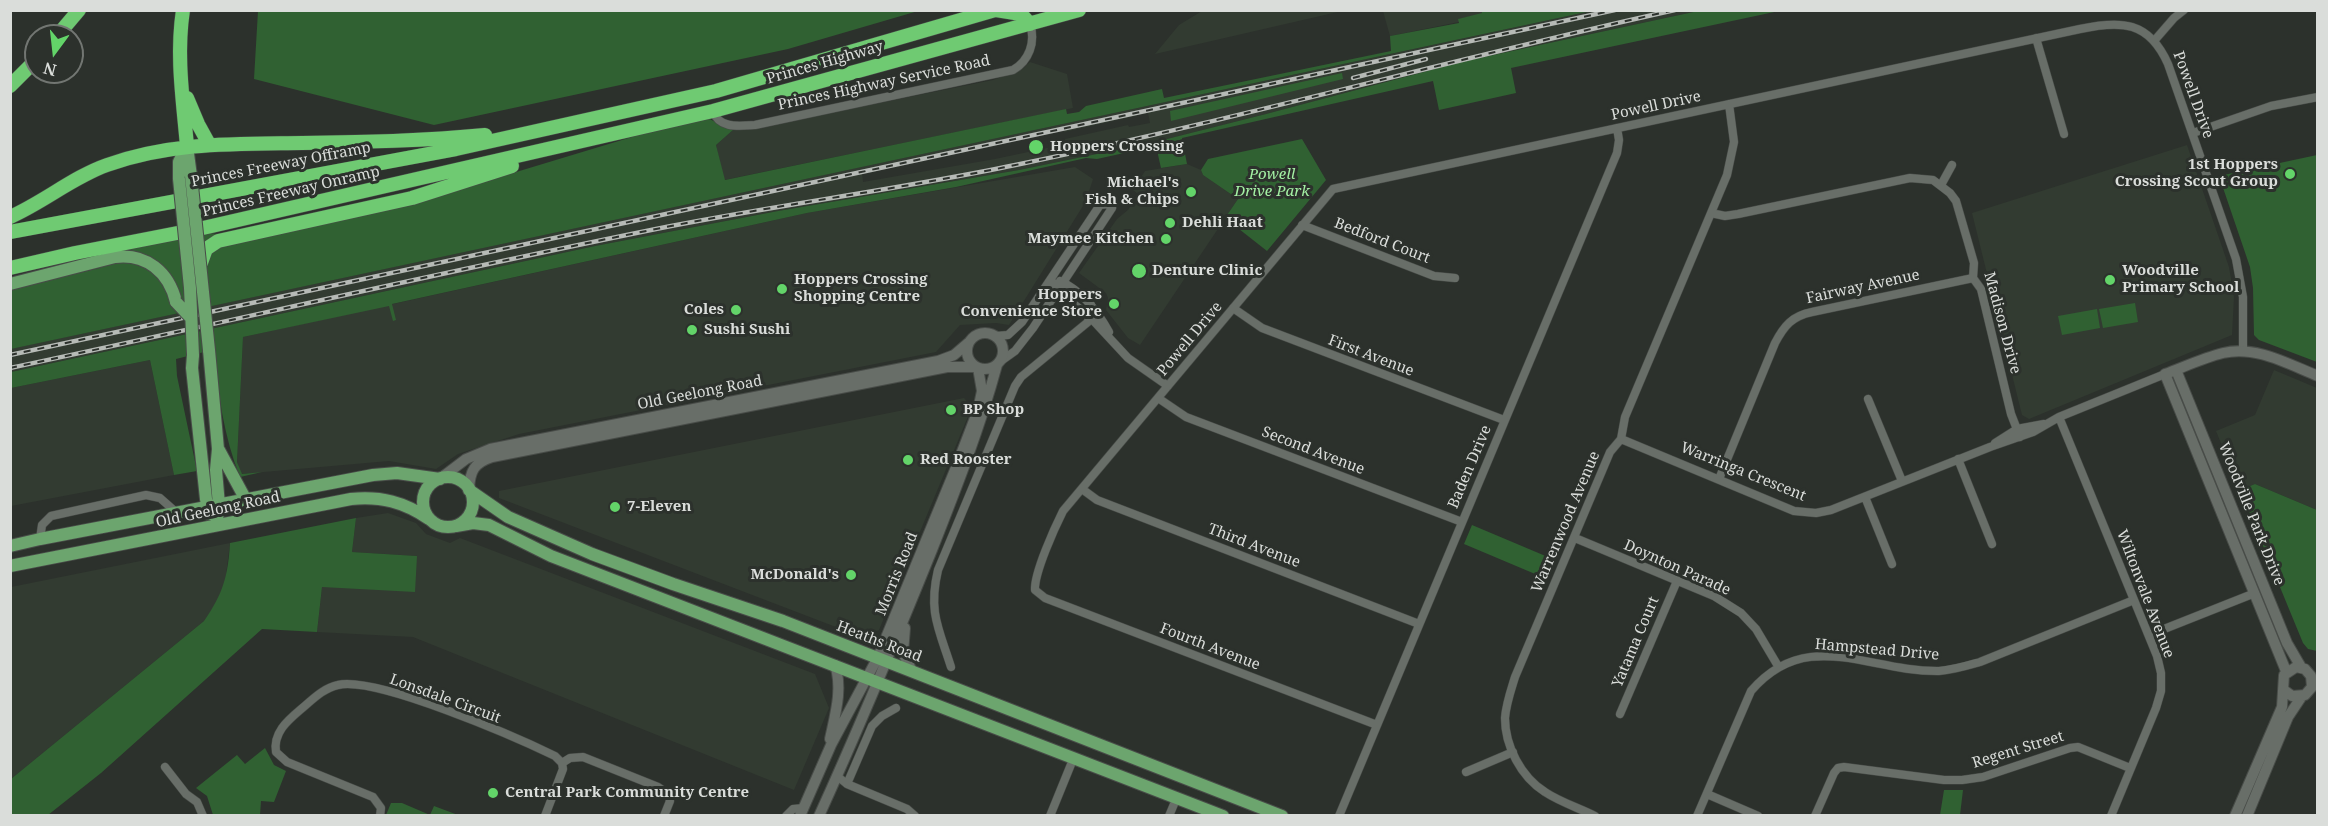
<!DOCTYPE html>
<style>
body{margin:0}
#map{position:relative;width:2328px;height:826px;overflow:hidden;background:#2c312c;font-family:"Noto Serif",serif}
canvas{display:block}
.frame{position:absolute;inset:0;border:12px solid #daddda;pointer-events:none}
.north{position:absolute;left:24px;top:24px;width:60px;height:60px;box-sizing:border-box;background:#2c312c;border:2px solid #727672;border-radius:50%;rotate:195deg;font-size:16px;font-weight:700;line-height:24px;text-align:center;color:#daddda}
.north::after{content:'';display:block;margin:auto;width:21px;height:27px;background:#63d469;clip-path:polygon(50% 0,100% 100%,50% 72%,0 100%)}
</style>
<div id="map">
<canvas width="2328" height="826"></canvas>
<div class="frame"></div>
<div class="north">N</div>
</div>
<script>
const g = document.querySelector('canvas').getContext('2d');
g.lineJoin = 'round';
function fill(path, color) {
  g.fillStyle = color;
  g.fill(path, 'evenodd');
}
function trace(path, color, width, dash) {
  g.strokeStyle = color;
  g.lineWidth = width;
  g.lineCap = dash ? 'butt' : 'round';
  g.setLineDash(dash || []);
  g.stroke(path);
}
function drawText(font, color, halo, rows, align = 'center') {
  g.font = font + ' "Noto Serif",serif';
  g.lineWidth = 6;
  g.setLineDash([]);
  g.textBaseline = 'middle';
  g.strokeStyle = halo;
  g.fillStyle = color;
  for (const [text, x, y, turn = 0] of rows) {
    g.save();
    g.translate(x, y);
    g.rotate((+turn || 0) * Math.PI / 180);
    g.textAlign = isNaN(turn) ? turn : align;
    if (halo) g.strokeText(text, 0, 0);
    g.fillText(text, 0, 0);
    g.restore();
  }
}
fill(new Path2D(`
 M 1481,10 L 1482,14 L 1459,19 L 1459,22 L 1390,36 L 1383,11 Z
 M 1202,11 L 1202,10 L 1342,11 L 1155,54 L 1179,25 Z
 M 1591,11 L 1698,11 L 1461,62 L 1266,114 L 1155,142 L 1019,170 L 778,211 L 595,246 L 11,372 L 10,349 ZM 1148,113 L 1150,123 L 1129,127 L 1128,125 L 1065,139 L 1066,144 L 995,159 L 863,182 L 862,173 L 1063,130 L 1064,132 Z
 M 1030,62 L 1067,74 L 1073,108 L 724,180 L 716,145 L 733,130 L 745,130 L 993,80 L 1022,69 Z
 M 2187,145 L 2229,267 L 2234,297 L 2232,335 L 2029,419 L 2022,415 L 1972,213 Z
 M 1187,164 L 1201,170 L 1203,175 L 1238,199 L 1140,345 L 1128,338 L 1106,310 L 1108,298 L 1106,293 L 1079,273 L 1117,219 L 1128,210 L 1138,194 L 1133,190 L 1145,171 Z
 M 1075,167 L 1093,179 L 1086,201 L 1009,325 L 996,323 L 960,325 L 936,352 L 519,434 L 458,454 L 436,469 L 389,461 L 241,474 L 237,462 L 243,337 L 807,213 Z
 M 150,360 L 174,475 L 11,506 L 11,388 Z
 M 2274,370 L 2317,388 L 2317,510 L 2255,484 L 2240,490 L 2216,431 L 2255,415 Z
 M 964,398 L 972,407 L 879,630 L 862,637 L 499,498 L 499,491 Z
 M 388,513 L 416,523 L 426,534 L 450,543 L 460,538 L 815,674 L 829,708 L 794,790 L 413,637 L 317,632 L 322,587 L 417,556 L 352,552 L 356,518 Z
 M 230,543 L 225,583 L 216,604 L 204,621 L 11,779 L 11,587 Z`), '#323b31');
fill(new Path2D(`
 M 258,11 L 258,10 L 918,11 L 788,49 L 434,125 L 254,79 Z
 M 1481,11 L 1591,11 L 11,349 L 10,289 L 99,268 L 96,253 L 210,233 L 217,234 L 218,247 L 493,179 L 655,130 L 705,117 L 733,130 L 716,145 L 725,180 L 1066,109 L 1067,114 L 1079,112 L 1086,106 L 1162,89 L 1164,98 L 1391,51 L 1390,36 L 1459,23 L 1458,19 L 1482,13 Z
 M 1698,11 L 1779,11 L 1511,68 L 1516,93 L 1439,110 L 1433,81 L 1182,138 L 1187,164 L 1161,168 L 1156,146 L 1097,159 L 1086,158 L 956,187 L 807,213 L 392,304 L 396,320 L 393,321 L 389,306 L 243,337 L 237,462 L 242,474 L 262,472 L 240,477 C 224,438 218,393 214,351 L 216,349 L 176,359 L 177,376 L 197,471 L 174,475 L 150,360 L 11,388 L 11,372 L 595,246 L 778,211 L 1019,170 L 1155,142 L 1266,114 L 1461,62 Z
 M 1342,73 L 1343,79 L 1171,121 L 1170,111 Z
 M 1302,139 L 1326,180 L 1267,251 L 1225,218 L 1238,199 L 1203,175 L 1201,170 L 1208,159 Z
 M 2317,155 L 2318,155 L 2317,362 L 2259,340 L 2254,335 L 2253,288 L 2250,267 L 2219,176 Z
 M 2135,303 L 2138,322 L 2103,328 L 2099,309 Z
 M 2097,309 L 2100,328 L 2062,335 L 2058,316 Z
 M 2255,484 L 2317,510 L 2317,651 L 2308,649 L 2303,643 L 2240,490 Z
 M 356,518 L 352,552 L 417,556 L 415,592 L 322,587 L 317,632 L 262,629 L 101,773 L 48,815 L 11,815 L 11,779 L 204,621 C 223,594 228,576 230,543 Z
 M 1472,525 L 1555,560 L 1547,579 L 1464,544 Z
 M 265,748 L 274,765 L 286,771 L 274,802 L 261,801 L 260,815 L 213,815 L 207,796 L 196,788 L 237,755 L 245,764 Z
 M 1944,790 L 1963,790 L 1960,815 L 1940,815 Z
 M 391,803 L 402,803 L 430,815 L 434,806 L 458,815 L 386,815 Z`), '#306132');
const street = new Path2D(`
 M 2036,38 L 2064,134
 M 2154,41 L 2174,18 L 2184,10
 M 713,111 C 719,129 739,126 755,125 L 1013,70 C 1029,61 1036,42 1030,24
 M 2193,133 L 2271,106 L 2318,97
 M 1941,185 L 1952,165
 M 1711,213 L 1725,216 L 1738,214 L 1910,178 L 1933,180 L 1950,193 L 1956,201 L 1974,263 L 1973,278 L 1981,289 L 2011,414 L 2020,437
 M 1302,225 L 1434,276 L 1455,278
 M 1051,279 L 1057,291 L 1089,316 L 1128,358 L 1168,386
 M 1060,281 C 1082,291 1098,312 1109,332
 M 1233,308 L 1262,328 L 1504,420
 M 996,336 L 1008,335 L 1022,322 L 1100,205 L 1107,204 L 1112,208 L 1033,328 L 1015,351 L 1001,361
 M 1158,398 L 1186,417 L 1462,522
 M 1868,399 L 1902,481
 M 2059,417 L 2157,656 L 2161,673 L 2161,691 L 2156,708 L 2111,816
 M 1621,439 L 1794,511 L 1816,513 L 1831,510 L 1990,447 L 2033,432 L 2059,417 L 2165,374
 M 1995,443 L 2017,429 L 2044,424
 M 1958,459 L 1992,544
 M 1719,479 L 1775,343 C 1784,326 1792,316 1812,312 L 1973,278
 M 1082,489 L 1097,500 L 1419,624
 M 1865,497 L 1892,564
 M 1575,538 L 1714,596 L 1741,613 L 1756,629 L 1778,666
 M 40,539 L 42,525 L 51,516 L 146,495 L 160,498 L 177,513
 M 2149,635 L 2255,593
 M 951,667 C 939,629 928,612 938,570 L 1015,386 L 1021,377 L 1088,322 L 1091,305
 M 1620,714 L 1677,581
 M 1377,725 L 1045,598 L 1035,590 C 1034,573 1055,527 1063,511 L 1333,189 L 2080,29 C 2121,20 2149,21 2168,64 L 2236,259 L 2243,297 L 2243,351
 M 562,763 L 570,758 L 583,757 L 658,787 L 668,794 L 670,801 L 664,816
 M 165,767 L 186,794 L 197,802 L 203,816
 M 1466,772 L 1513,752
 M 837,776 L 847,784 L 907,809 L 915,816
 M 847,784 L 872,726 L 882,716 L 896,708
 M 1707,794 L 1758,816
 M 380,816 L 381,808 L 373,797 L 287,762 L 276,752 C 273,733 287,721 300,710 C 311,701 323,688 338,685 C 376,676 516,737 555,756 L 562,763 L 563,769 L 545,816
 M 786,816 L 793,809 L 804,808
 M 1050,816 L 1074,757
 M 1169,816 L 1177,797
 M 1339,816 L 1617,153 L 1619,140 L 1617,128
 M 1595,816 C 1579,808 1560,802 1545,792 C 1521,777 1505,746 1505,718 C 1506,704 1511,690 1515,677 L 1610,452 L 1621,439 L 1625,417 L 1727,175 L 1734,142 L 1729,104
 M 1697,816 L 1751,691 C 1807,626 1868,672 1939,671 C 1953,670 1966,666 1980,662 L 2134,600
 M 1815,816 L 1834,773 L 1838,768 L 1844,767 L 1944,780 L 1962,780 L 1983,777 L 2070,748 L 2078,747 L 2130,768`);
const secondary = new Path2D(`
 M967 351a18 18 0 1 1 36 0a18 18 0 1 1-36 0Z
 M 2176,370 L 2287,643 L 2301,667
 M 441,478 L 466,459 L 490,449 L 938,361 L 954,355 L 968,343
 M 469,489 C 470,471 474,463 492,457 L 947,367 L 975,367
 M 905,628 L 903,653 L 912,671
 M 2286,671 L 2165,374 C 2184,367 2203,358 2223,353 C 2255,345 2288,364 2318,376
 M 830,739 C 835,715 843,689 835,665
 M 800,816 L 831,745 L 878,657 L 955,470 L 978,410 L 982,391 L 978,368
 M 819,816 C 859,728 896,639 932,550 C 956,489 980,428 997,365
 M 2235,816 L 2282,707 L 2284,675 L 2296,667 L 2305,669 L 2311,676 L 2312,687 L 2305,695 L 2292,696 L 2284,690
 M 2247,816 L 2288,717 L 2302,696`);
const primary = new Path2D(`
 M 187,146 L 191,176
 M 179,179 L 179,162 L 187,146
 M 10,284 L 115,257 C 146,253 169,272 176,302
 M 209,350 L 218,449 L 216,470 L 219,505 L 216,525
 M 193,355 L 192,368 L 206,499 L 209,514
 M 219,450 L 246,500
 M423 502a25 25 0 1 1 50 0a25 25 0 1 1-50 0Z
 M 469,490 L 508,517 L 592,554 L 673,584 L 783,621 L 1282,816
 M 456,526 L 473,523 L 489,525 L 551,556 L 1223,816
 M 10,546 L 40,539 L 373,475 L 397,473 L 440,479
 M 10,566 L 351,499 C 381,496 404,502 429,519`);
const highway = new Path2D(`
 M 183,10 C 176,56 183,100 187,146
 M 996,10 L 1021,14 L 1030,24
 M 57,36 L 79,10
 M 10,86 L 36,60
 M 187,98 L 198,124 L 209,144
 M 10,217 C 44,202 73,177 107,165 C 171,142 235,144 302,143 C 363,142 424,141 485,135
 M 10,232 L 456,149 L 716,91 L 995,10
 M 201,263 L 206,249 L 218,241 L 412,198 L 512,166
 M 10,268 L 75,253 L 203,228 L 713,111 L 1079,10`);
trace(street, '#484c48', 9);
trace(secondary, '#484c48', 12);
trace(primary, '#484c48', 14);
trace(highway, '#484c48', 15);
trace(street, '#686e68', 8);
trace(secondary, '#686e68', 10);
trace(primary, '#6ca56e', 12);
trace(highway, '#6fca72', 14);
const rail = new Path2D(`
 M 1353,78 L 1426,59
 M 10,355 L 1615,10
 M 10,368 C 231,321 451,270 671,226 C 789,203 908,188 1025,163 C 1243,118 1457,58 1675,10`);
trace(rail, '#b6bab6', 4.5);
trace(rail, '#2c312c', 2, [7]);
const primaryBridge = new Path2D(`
 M 191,176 L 209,350
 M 179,179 L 190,288 L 193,355
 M 176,302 L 191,318`);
trace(primaryBridge, '#484c48', 14, []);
trace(primaryBridge, '#6ca56e', 12);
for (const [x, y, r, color] of [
 [1036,147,8,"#63d469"],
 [2290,174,6,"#63d469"],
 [1191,192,6,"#63d469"],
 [1170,223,6,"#63d469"],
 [1166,239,6,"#63d469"],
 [1139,271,8,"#63d469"],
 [2110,280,6,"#63d469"],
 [782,289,6,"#63d469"],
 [1114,304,6,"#63d469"],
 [736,310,6,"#63d469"],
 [692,330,6,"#63d469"],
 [951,410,6,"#63d469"],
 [908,460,6,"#63d469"],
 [615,507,6,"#63d469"],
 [851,575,6,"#63d469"],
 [493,793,6,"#63d469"]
]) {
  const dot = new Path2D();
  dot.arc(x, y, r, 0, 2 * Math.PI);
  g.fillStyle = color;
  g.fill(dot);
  trace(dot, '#2c312c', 2);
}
drawText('15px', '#daddda', '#2c312c', [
 ["Princes Highway",825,63,-16],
 ["Princes Highway Service Road",884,83,-12],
 ["Powell Drive",2193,95,70],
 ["Powell Drive",1656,106,-12],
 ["Princes Freeway Offramp",281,165,-11],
 ["Princes Freeway Onramp",291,192,-13],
 ["Bedford Court",1382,241,21],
 ["Fairway Avenue",1863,287,-12],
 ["Madison Drive",2002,323,75],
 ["Powell Drive",1190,339,-50],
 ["First Avenue",1371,356,21],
 ["Old Geelong Road",700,393,-11],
 ["Second Avenue",1313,451,21],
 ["Baden Drive",1470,467,-67],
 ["Warringa Crescent",1743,472,22],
 ["Old Geelong Road",218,510,-12],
 ["Woodville Park Drive",2251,514,68],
 ["Warrenwood Avenue",1566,522,-67],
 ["Third Avenue",1254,546,21],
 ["Doynton Parade",1677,568,24],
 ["Morris Road",897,574,-68],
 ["Wiltonvale Avenue",2145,594,69],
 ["Heaths Road",879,642,21],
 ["Yatama Court",1636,642,-67],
 ["Fourth Avenue",1210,647,21],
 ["Hampstead Drive",1877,650,5],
 ["Lonsdale Circuit",445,699,20],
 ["Regent Street",2018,750,-17]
]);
drawText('bold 15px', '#daddda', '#2c312c', [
 ["Hoppers Crossing",1050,147],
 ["1st Hoppers",2278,165,"right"],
 ["Crossing Scout Group",2278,182,"right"],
 ["Michael's",1179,183,"right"],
 ["Fish & Chips",1179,200,"right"],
 ["Dehli Haat",1182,223],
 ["Maymee Kitchen",1154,239,"right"],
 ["Denture Clinic",1152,271],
 ["Woodville",2122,271],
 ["Primary School",2122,288],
 ["Hoppers Crossing",794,280],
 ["Shopping Centre",794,297],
 ["Hoppers",1102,295,"right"],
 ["Convenience Store",1102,312,"right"],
 ["Coles",724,310,"right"],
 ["Sushi Sushi",704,330],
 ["BP Shop",963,410],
 ["Red Rooster",920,460],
 ["7-Eleven",627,507],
 ["McDonald's",839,575,"right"],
 ["Central Park Community Centre",505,793]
], 'left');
drawText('italic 15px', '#a4f1a4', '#2c312c', [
 ["Powell",1272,175],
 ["Drive Park",1272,192]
]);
</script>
